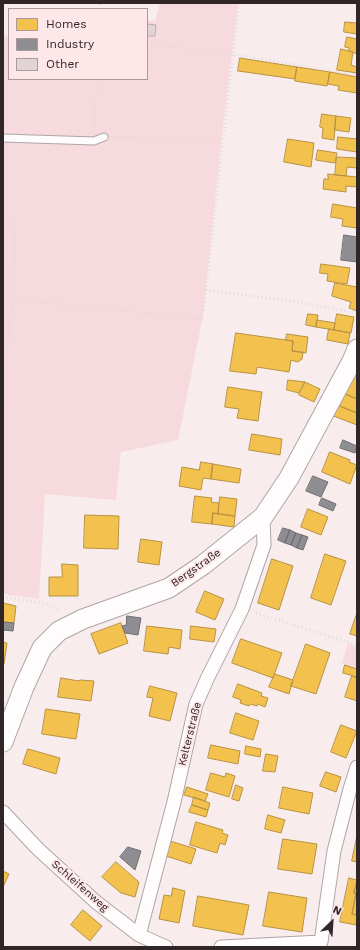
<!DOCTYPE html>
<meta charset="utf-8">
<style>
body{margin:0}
#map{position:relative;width:360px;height:950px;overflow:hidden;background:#f9eced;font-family:"Work Sans",sans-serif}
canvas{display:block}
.frame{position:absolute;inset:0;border:4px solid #302527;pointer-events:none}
.legend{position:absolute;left:8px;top:8px;width:140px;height:72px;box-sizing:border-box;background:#fee7e9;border:1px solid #ac999b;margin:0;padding:5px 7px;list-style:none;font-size:12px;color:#302527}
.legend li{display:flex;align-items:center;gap:8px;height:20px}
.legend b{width:20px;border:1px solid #ac999b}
.north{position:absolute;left:312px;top:902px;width:40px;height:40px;-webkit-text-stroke:3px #fee7e9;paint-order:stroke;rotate:25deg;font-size:11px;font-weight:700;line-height:16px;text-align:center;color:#302527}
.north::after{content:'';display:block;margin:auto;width:14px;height:18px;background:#302527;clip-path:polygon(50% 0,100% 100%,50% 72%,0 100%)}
</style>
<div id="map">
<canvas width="360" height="950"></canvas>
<div class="frame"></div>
<ul class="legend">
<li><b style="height:11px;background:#f2c14e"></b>Homes</li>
<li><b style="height:11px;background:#8d8d92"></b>Industry</li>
<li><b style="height:11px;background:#e2d3d4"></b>Other</li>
</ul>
<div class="north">N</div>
</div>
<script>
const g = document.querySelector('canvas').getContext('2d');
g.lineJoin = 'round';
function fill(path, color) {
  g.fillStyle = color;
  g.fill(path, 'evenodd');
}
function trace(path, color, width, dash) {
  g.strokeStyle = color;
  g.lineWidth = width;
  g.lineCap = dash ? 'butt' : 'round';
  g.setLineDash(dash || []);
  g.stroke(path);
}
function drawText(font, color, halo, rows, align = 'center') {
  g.font = font + ' "Work Sans",sans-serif';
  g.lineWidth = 4;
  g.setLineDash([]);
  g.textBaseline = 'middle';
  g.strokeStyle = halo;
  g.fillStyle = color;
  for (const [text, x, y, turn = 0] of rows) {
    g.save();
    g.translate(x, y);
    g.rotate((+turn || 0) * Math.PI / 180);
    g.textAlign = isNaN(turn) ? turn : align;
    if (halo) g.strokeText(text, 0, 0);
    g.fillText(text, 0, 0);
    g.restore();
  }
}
fill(new Path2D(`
 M 160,3 L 238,3 L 221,144 L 203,315 L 178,440 L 121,452 L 116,500 L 45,494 L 39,599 L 3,594 L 3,47 L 4,35 L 9,36 L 9,79 L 147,79 L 147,20 L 155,21 Z
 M 348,644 L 357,647 L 357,668 L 342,663 Z`), '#f6dadd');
const homes = new Path2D(`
 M 345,22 L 357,23 L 357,34 L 344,32 Z
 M 347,37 L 357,39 L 357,54 L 349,51 L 349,48 L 345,47 Z
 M 341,49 L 353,52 L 351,65 L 357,67 L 357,73 L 337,70 Z
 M 240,58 L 297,67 L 295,79 L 238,71 Z
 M 297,67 L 330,72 L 327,86 L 295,81 Z
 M 330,72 L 357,77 L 357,93 L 338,90 L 339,86 L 328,84 Z
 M 322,114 L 336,116 L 334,140 L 322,138 L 323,128 L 320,127 Z
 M 336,116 L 351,118 L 349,132 L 335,130 Z
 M 338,137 L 357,139 L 357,152 L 337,149 Z
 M 288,139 L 314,143 L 311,167 L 284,162 Z
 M 318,150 L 337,153 L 335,163 L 316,160 Z
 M 337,157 L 357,158 L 357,168 L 347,167 L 346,176 L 335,175 Z
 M 328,174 L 357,177 L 357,187 L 346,186 L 346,192 L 323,189 L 324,179 L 328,179 Z
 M 333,204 L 357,208 L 357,228 L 342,226 L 343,219 L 331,217 Z
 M 321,264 L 350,268 L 347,284 L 327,281 L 328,274 L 320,273 Z
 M 335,283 L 357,287 L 357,311 L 349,308 L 351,302 L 332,296 Z
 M 308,314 L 318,315 L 316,327 L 306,325 Z
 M 337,314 L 354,317 L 351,333 L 334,330 Z
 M 317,320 L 335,323 L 334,330 L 316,327 Z
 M 329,329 L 350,333 L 348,344 L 327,340 Z
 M 236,333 L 293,341 L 292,351 L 303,352 L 302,359 L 298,362 L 291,360 L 289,372 L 257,367 L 256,374 L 230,371 Z
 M 287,334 L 308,337 L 306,353 L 292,351 L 293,341 L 286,340 Z
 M 357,369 L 357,399 L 345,394 Z
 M 288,380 L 305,382 L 299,393 L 287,390 Z
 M 305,382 L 320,389 L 314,402 L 299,395 Z
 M 228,387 L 262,392 L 258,421 L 237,418 L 239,409 L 225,407 Z
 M 345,394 L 357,399 L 357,413 L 339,406 Z
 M 335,404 L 357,413 L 357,425 L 331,415 Z
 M 252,434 L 282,439 L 280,455 L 249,450 Z
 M 330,452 L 350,460 L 349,462 L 357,465 L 350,484 L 322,472 Z
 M 201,462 L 213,464 L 211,479 L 203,478 L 201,490 L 179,486 L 182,467 L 199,470 Z
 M 213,464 L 241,469 L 239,483 L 211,479 Z
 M 195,496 L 212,498 L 211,502 L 219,503 L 218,514 L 213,513 L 212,524 L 192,522 Z
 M 220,497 L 237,499 L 235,516 L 218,514 Z
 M 308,509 L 328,517 L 321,535 L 301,527 Z
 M 213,513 L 235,516 L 234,527 L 212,524 Z
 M 85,515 L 119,516 L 118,549 L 84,548 Z
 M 141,539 L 162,542 L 159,565 L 138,562 Z
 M 325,554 L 346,561 L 331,605 L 311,598 Z
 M 272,559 L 293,566 L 279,610 L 258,603 Z
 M 62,564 L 78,565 L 78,596 L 49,596 L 49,577 L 62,577 Z
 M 205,591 L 224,599 L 215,620 L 196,612 Z
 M 3,603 L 16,606 L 14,623 L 3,622 Z
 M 357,613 L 357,636 L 350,634 Z
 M 121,623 L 128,643 L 99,654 L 91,634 Z
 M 147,626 L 182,630 L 180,649 L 169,647 L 168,654 L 144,651 Z
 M 191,626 L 216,629 L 214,642 L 190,639 Z
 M 241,639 L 282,653 L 273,678 L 232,663 Z
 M 3,642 L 7,643 L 4,664 L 3,663 Z
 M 306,644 L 330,653 L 316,694 L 291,686 Z
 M 345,665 L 357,669 L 357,677 L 343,673 Z
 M 275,674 L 293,680 L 289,694 L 269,687 Z
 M 352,676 L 357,678 L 357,701 L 345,697 Z
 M 61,678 L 79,681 L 80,680 L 94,681 L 91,701 L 58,697 Z
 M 238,684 L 262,693 L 261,696 L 268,698 L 265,707 L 258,704 L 257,706 L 250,704 L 249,706 L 240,703 L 241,700 L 233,697 Z
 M 150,686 L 177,693 L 170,721 L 149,716 L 153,698 L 147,697 Z
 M 46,709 L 80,714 L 76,739 L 42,734 Z
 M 236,713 L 259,721 L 253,740 L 230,733 Z
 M 341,725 L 357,731 L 346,758 L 331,752 Z
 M 211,745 L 240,751 L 238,764 L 208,758 Z
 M 246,746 L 261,749 L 260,757 L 245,754 Z
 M 28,749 L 60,758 L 56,774 L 23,764 Z
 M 266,754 L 278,756 L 275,772 L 263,771 Z
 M 326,772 L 341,777 L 336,792 L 320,786 Z
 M 211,773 L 225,777 L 226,773 L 235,776 L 229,797 L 206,790 Z
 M 236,785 L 243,788 L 239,801 L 232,799 Z
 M 187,787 L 208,794 L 205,801 L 184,795 Z
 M 283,787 L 313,793 L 309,814 L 279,808 Z
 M 194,797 L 210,803 L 208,810 L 192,805 Z
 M 192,805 L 208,810 L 206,817 L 189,812 Z
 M 268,815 L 285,820 L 281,833 L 265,829 Z
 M 196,822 L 223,830 L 222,833 L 228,835 L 225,845 L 220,843 L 217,853 L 190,845 Z
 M 357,836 L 357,862 L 352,861 Z
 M 283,839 L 317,844 L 312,874 L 278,869 Z
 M 170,841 L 196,849 L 191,864 L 166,856 Z
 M 116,862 L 139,882 L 135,897 L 121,893 L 102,877 Z
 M 3,871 L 9,874 L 3,887 Z
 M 349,878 L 357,880 L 354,893 L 356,893 L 352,914 L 357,915 L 356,925 L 340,922 Z
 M 357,883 L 357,915 L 352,914 L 356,893 L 354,893 Z
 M 173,888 L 185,891 L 179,923 L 159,919 L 164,895 L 171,896 Z
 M 269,892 L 307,898 L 302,932 L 263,926 Z
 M 198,896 L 249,905 L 243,935 L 193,926 Z
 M 83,910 L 102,926 L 90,941 L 71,925 Z`);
fill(homes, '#f2c14e');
trace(homes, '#b89242', 1);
const industry = new Path2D(`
 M 344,235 L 357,237 L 357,262 L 341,260 Z
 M 343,440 L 357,446 L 355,453 L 340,448 Z
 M 313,476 L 328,482 L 321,497 L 306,491 Z
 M 322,498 L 336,504 L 333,511 L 319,505 Z
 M 283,528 L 290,530 L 285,543 L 278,540 Z
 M 290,530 L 296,533 L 291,545 L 285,543 Z
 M 296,533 L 302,535 L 297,548 L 291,545 Z
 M 302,535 L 308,537 L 303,550 L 297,548 Z
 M 127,616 L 141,618 L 138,635 L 125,633 L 122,626 L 126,625 Z
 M 3,622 L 14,623 L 13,631 L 3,630 Z
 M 128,847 L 141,851 L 135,870 L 120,857 Z`);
fill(industry, '#8d8d92');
trace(industry, '#716e72', 1);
const building = new Path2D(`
 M 147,24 L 156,25 L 155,36 L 147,36 Z`);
fill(building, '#e2d3d4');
trace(building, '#b9aeaf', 1);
const lane = new Path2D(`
 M 3,138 L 94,141 L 104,137`);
const street = new Path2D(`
 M 3,812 L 38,849 L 96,902 L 139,935 L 166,947
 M 139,935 L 174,802 L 196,704 L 208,677 L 242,609 L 264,545 L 263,517
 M 321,942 L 334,851 L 350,789 L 357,767
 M 221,947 L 321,942`);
const secondary = new Path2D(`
 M 3,742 L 24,687 L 42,648 L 59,631 L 83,619 L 169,588 L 203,565 L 263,517 L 289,478 L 352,361 L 357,349`);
trace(lane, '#afa5a6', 9);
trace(street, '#afa5a6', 15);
trace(secondary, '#afa5a6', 21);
trace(new Path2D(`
 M 100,9 L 101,3
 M 147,43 L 251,57 L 357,75
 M 94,128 L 97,79
 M 115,137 L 163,138 L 223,140
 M 3,219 L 10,223 L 15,232 L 13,299 L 202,319 L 206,290 L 239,3
 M 206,290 L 285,300 L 357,313
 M 3,342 L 8,343 L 13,299
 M 3,408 L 8,343
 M 3,597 L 43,603 L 61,610
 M 256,613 L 357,645`), '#dfdada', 2.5, [1, 3]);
trace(lane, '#fefcfc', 7);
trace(street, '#fefcfc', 13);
trace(secondary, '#fefcfc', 19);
drawText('11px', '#302527', '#fee7e9', [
 ["Bergstraße",196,568,-35],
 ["Kelterstraße",190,734,-76],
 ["Schleifenweg",80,886,41]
]);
</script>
